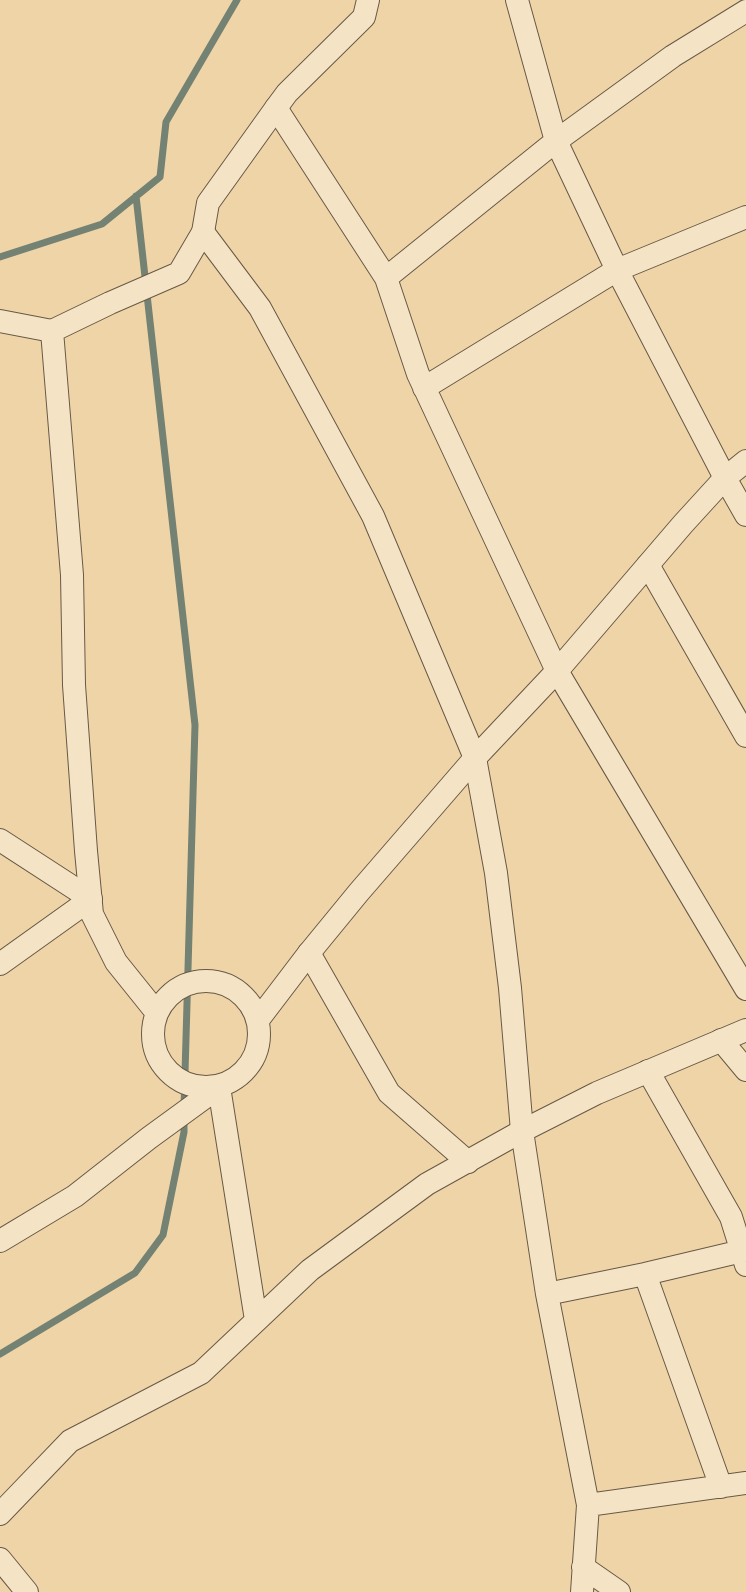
<!DOCTYPE html>
<style>
body{margin:0}
canvas{display:block;background:#efd4a7}
</style>
<canvas width="746" height="1592"></canvas>
<script>
const g = document.querySelector('canvas').getContext('2d');
g.lineJoin = 'round';
function trace(path, color, width, dash) {
  g.strokeStyle = color;
  g.lineWidth = width;
  g.lineCap = dash ? 'butt' : 'round';
  g.setLineDash(dash || []);
  g.stroke(path);
}
trace(new Path2D(`
 M 136,196 L 195,725 L 184,1108
 M 0,257 L 102,224 L 160,177 L 166,122 L 237,0
 M 0,1354 L 135,1273 L 163,1235 L 184,1132 L 184,1118`), '#748273', 7);
const minor = new Path2D(`
 M 517,0 L 556,141 L 617,270 L 725,478 L 746,515
 M 276,108 L 386,278 L 418,374 L 557,671 L 746,989
 M 203,232 L 260,308 L 373,516 L 475,758 L 496,873 L 510,988 L 522,1131 L 547,1294 L 588,1505 L 582,1592
 M 386,278 L 556,141 L 673,56 L 746,11
 M 0,321 L 52,331
 M 424,388 L 617,270 L 746,217
 M 648,565 L 746,736
 M 0,840 L 91,899 L 0,964
 M 309,953 L 389,1093 L 468,1162
 M 721,1040 L 746,1070
 M 648,1071 L 731,1217 L 746,1265
 M 0,1241 L 75,1196 L 149,1138 L 219,1087
 M 645,1274 L 721,1487
 M 547,1294 L 645,1274 L 742,1251
 M 588,1505 L 746,1483
 M 583,1567 L 619,1592`);
const tertiary = new Path2D(`
 M153 1034a53 53 0 1 1 106 0a53 53 0 1 1-106 0Z
 M 157,1013 L 116,962 L 92,914 L 86,851 L 74,685 L 72,575 L 52,331 L 110,303 L 179,273 L 203,232 L 208,203 L 276,108 L 287,93 L 364,17 L 368,0
 M 258,1020 L 309,953 L 359,892 L 475,758 L 557,671 L 683,524 L 725,478 L 746,461
 M 219,1087 L 256,1320
 M 0,1514 L 70,1441 L 201,1373 L 310,1270 L 427,1184 L 522,1131 L 597,1093 L 746,1030
 M 0,1559 L 27,1592`);
trace(minor, '#675946', 24);
trace(tertiary, '#675946', 24);
trace(minor, '#f5e3c6', 22);
trace(tertiary, '#f5e3c6', 22);
</script>
